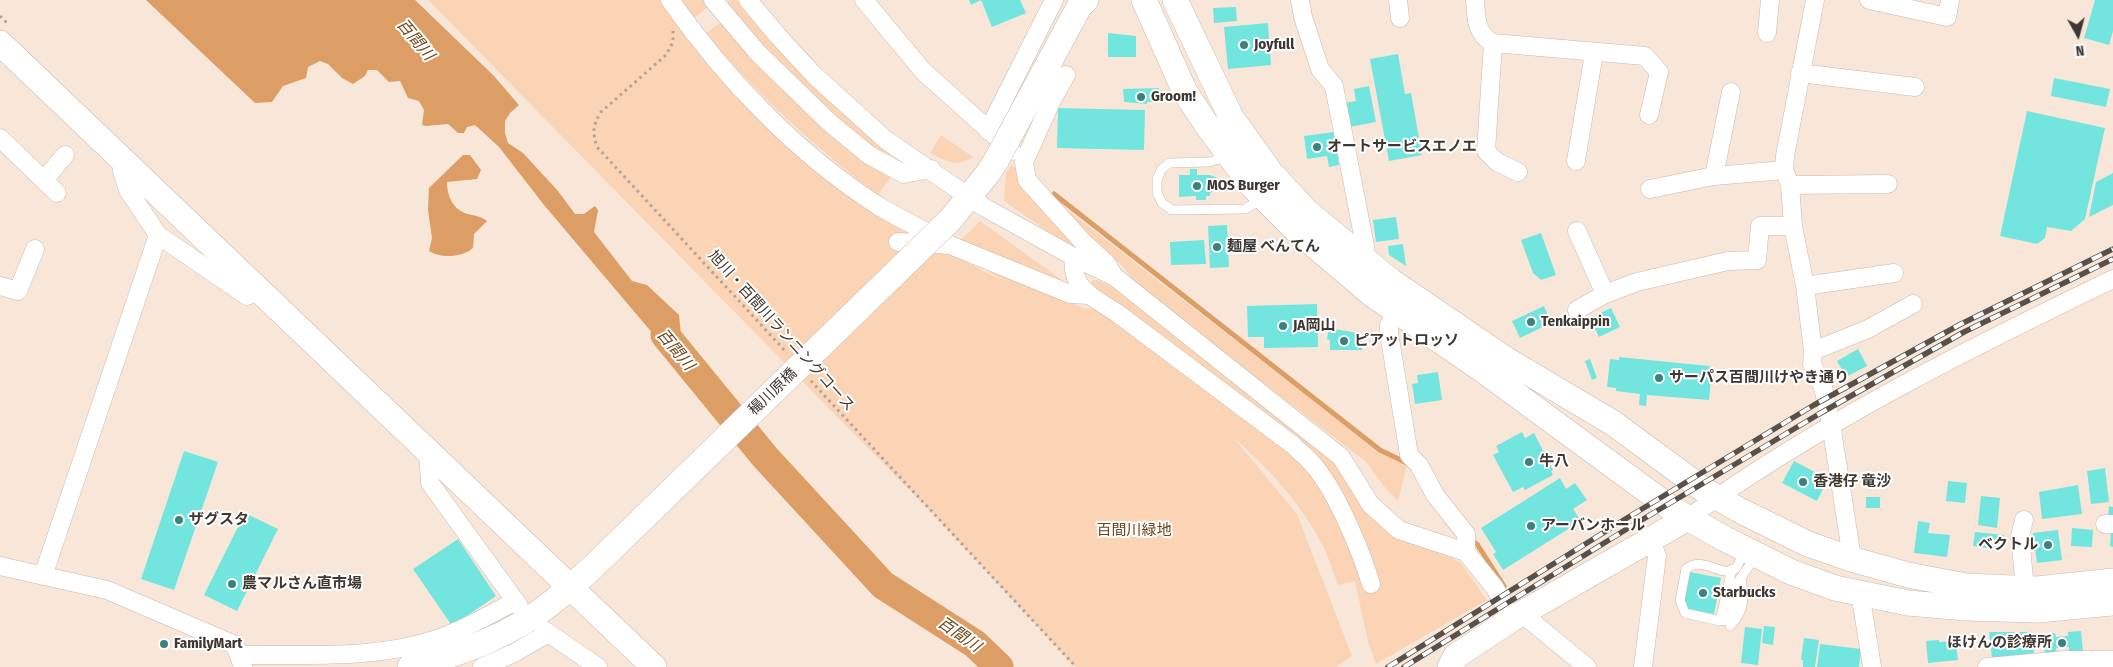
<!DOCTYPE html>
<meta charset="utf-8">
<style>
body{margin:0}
#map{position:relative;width:2113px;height:667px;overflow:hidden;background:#f8e7d9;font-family:"Fira Sans Condensed",sans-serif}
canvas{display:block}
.north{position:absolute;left:2053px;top:10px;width:50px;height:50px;-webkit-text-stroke:4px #fff;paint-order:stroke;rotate:173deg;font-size:14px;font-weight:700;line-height:20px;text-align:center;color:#3f3832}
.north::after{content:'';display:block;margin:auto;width:18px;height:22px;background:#3f3832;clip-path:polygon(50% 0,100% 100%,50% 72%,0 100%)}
</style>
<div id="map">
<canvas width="2113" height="667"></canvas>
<div class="north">N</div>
</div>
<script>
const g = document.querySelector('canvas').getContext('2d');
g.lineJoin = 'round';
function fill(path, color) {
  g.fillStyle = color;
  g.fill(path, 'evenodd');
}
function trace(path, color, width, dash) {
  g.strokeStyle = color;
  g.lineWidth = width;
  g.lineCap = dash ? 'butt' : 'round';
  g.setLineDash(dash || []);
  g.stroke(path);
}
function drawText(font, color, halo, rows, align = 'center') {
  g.font = font + ' "Fira Sans Condensed","Noto Sans JP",sans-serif';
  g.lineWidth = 4;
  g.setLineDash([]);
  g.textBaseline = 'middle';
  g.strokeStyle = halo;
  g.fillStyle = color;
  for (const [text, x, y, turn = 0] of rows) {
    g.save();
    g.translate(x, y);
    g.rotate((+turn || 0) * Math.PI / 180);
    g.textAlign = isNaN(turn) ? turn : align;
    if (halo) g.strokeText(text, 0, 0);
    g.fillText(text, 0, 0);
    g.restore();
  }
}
fill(new Path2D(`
 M 428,0 L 664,0 L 769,125 L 947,252 L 1001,280 L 976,262 L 977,260 L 1083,308 L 1103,310 L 1339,487 L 1322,460 L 1114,304 L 1092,284 L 1091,281 L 1097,280 L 1112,287 L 1337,466 L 1374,519 L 1461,563 L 1487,600 L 1376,664 L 1368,642 L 1355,581 L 1338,585 C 1333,572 1329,558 1323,546 C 1301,503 1268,468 1233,437 L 1297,514 L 1352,656 L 1336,667 L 1075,667 L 936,517 Z
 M 676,0 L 705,0 L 709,6 L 692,20 Z
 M 730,0 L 736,0 L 774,40 L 890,153 L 887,158 C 824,118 775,59 725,4 Z
 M 724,20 L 868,161 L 891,177 L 878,195 C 815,148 757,94 705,34 Z
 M 941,135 L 973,157 C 956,168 946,161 930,153 Z
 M 1011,165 L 1019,170 L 1084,253 L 1063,242 L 1004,201 L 1006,173 Z
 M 1053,199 L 1370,445 L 1407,465 L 1398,501 L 1387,490 L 1365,461 L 1138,287 L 1123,266 L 1109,255 Z
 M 980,221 L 1069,285 L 1068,287 L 961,240 Z`), '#fad4b4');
fill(new Path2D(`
 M 146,0 L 415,0 L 493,75 L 519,105 L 510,113 L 505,121 L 505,133 L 508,143 L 523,153 L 558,191 L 575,214 L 584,214 L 595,206 L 598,210 L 594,232 L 632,281 L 647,285 L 679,315 L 682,344 L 695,362 L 681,367 L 544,205 L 499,147 L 475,125 L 467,127 L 464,133 L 458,133 L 448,124 L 426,126 L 422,125 L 424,110 L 419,101 L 408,98 L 400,81 L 389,82 L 377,70 L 368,70 L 365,76 L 353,84 L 342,78 L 328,64 L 320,61 L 308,67 L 306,78 L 283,86 L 272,102 L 255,103 Z
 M 463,155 L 470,155 L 481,170 L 477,179 L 447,182 C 447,196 453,210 468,214 C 476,216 480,216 487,221 L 474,234 L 473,248 C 463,257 441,259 429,251 L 432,238 L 428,210 L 429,188 Z`), '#dc9e64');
trace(new Path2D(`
 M 1054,194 L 1380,450 L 1409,464
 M 1469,539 L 1477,544 L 1504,586`), '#dc9e64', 5);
trace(new Path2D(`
 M 665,335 L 765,457 L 883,585 L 975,644 L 999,667`), '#dc9e64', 29);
fill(new Path2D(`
 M 969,0 L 1020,0 L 1026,13 L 992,27 L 981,0 L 971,5 Z
 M 2095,0 L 2113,0 L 2113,31 L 2109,45 L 2084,38 Z
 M 1236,7 L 1237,21 L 1214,23 L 1213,8 Z
 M 1268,23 L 1271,65 L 1228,69 L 1224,27 Z
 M 1108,33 L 1136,36 L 1136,57 L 1108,57 Z
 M 1398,54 L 1405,94 L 1411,93 L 1422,155 L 1389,161 L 1370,59 Z
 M 2054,78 L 2110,89 L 2106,107 L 2051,96 Z
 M 1369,86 L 1376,122 L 1349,127 L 1345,103 L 1356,101 L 1354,89 Z
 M 1159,88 L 1159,102 L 1147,102 L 1147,104 L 1124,102 L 1123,89 Z
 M 1058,108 L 1145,110 L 1144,150 L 1057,148 Z
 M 2027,111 L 2105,128 L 2085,219 L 2071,231 L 2047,227 L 2045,238 L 2037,244 L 2000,236 Z
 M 1334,132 L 1339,165 L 1329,167 L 1327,156 L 1307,159 L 1304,136 Z
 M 1190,169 L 1197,169 L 1197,175 L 1210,175 L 1218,178 L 1219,188 L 1210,193 L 1210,196 L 1206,196 L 1206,200 L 1196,200 L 1196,196 L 1179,197 L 1179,175 L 1190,175 Z
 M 2113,173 L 2113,205 L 2089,217 L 2096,182 Z
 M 1396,217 L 1399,239 L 1376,242 L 1373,220 Z
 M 1227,225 L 1229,267 L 1210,268 L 1208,226 Z
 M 1541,233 L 1556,275 L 1541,280 L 1533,273 L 1521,240 Z
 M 1204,240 L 1206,264 L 1171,265 L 1170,242 Z
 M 1403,244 L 1406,266 L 1389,255 L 1388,246 Z
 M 1317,304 L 1318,347 L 1264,348 L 1264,337 L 1248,337 L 1247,306 Z
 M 1544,306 L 1551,323 L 1520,338 L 1512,321 Z
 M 1611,308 L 1620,327 L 1599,337 L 1590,318 Z
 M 1329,328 L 1357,333 L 1357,339 L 1362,339 L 1362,350 L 1330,350 L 1330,340 L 1327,339 Z
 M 1858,349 L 1867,366 L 1846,377 L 1837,361 Z
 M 1619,357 L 1709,366 L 1712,370 L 1709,400 L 1647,395 L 1646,406 L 1639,405 L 1640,394 L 1616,391 L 1616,388 L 1607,387 L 1610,359 L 1619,360 Z
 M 1590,359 L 1597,378 L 1592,380 L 1585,361 Z
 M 1438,372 L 1442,400 L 1415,404 L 1412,384 L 1418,383 L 1417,375 Z
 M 1522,432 L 1525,438 L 1534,433 L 1553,470 L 1551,471 L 1553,475 L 1525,490 L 1523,487 L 1513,492 L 1493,455 L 1499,452 L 1496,446 Z
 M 184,451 L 218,462 L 174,590 L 141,579 Z
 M 1794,461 L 1828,479 L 1817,501 L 1782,483 Z
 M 2105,468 L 2109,502 L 2091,504 L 2087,471 Z
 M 1560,478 L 1566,489 L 1575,483 L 1587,500 L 1573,509 L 1581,521 L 1503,570 L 1493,554 L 1496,552 L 1481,528 Z
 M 1948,481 L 1967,483 L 1965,503 L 1946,501 Z
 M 2078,485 L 2082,514 L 2042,519 L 2039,492 Z
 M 1981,496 L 2000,498 L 1997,528 L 1978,525 Z
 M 1866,497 L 1880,497 L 1880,508 L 1866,508 Z
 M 2109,506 L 2113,507 L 2113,521 L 2108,521 Z
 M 245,513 L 278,529 L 237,611 L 204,595 Z
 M 1918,521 L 1930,523 L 1928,533 L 1950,535 L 1947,557 L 1914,553 Z
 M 2072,528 L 2093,530 L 2092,547 L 2071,546 Z
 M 2111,529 L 2113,529 L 2113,547 L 2110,546 Z
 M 2058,530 L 2062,560 L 2037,563 L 2033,533 Z
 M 1975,532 L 2004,535 L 2002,550 L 1973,546 Z
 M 458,539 L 496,596 L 452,626 L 413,569 Z
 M 1690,572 L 1721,578 L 1714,614 L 1683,608 Z
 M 1764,626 L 1775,627 L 1773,645 L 1762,643 Z
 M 1745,627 L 1762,629 L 1758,665 L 1741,663 Z
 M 2081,631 L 2083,652 L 2069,653 L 2069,647 L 2056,648 L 2057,654 L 2045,655 L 2043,634 L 2055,633 L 2056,637 L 2068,636 L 2068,632 Z
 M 1989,632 L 2032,632 L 2034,653 L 1992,658 Z
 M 1804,638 L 1819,640 L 1815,667 L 1803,667 L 1803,660 L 1801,660 Z
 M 1939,640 L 1939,642 L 1956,641 L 1958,660 L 1928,663 L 1926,641 Z
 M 1820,644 L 1861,649 L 1859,667 L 1817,667 Z`), '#73e5df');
const lane = new Path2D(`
 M 1227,152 L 1216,160 L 1209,162 L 1169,163 L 1161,170 L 1157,180 L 1157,193 L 1162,203 L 1172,210 L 1245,209 L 1261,200
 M 1744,549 C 1742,554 1740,563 1736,568 C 1724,580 1702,554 1686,569 L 1680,600 L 1685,613 L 1720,621 L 1725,620 L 1731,614 L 1738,582 L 1755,557
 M 1720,621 L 1732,569
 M 1730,626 C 1745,611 1744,598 1741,578`);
const street = new Path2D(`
 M 670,0 C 725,78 796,153 877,205 C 900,219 926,231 950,245
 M 713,0 L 758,53 L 829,122 L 869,155 L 904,174 L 931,169
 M 748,0 L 778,36 L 814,75 L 886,140 L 982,206 L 1074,257 L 1115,277 L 1341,457 L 1371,505 L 1399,530 L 1466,552 L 1495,588 L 1512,619
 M 864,0 L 923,71 L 1012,151
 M 1300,0 L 1303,17 L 1320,69 L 1334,86 L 1365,246 L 1364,261
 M 1398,0 L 1400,18
 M 1475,0 C 1476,18 1476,34 1493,43 L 1645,56 L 1659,72 L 1649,115
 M 1815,0 L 1785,156 L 1784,170 L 1790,185 L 1793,226 L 1805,286 L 1813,351 L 1812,364 L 1823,387 L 1831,424 L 1850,545 L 1851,559
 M 1869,0 L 1947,17 L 1950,0
 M 1767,33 L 1770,0
 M 1493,43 L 1486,151 L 1497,162 L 1518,172
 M 1800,73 L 1915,87
 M 1066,75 L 1051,102 L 1024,162 L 1027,180 L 1084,243 L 1106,263 L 1112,273
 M 988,131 L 1054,0
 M 0,138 L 57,193
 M 124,161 L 122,171 L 128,190 L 158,235 L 247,296 L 259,290
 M 1576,161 L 1594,53
 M 1714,176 L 1731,92
 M 44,180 L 65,155
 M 1790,185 L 1888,184
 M 1650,189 L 1714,176 L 1784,170
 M 1577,231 L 1605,294
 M 898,242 L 950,245 L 1070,294 L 1088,295
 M 1074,257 C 1070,289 1094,298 1117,313 L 1293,445 C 1300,452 1309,459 1315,467 C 1337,493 1361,551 1371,584
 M 0,286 L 18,291 L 35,249
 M 1805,286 L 1894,273
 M 1577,310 L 1605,294 L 1637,282 L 1728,261 L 1757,260 L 1760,226 L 1793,226
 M 1397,312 L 1389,325 L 1389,333 L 1409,455 L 1419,465 L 1435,495 L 1466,534 L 1466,552
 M 1813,351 L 1868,329 L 1913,304
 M 428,452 L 430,483 L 519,606
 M 1688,518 C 1821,422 1966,350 2113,279
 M 2024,520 L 2020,536 L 2025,589
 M 2105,524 L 2113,524
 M 0,566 L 107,590 L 235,645 L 243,667
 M 43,576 L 158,235
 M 1863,593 L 1862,605 L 1872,667
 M 1521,613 L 1587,667
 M 544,630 L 598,667
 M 240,655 C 305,654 374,660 437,639 C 464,630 490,614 516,601
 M 482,667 L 514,653 L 548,633
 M 1643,667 L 1657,556 L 1650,538
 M 1987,667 L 2066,660 L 2113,660`);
const secondary = new Path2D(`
 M 1144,0 L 1185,92 L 1209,128 L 1253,187 L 1295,229 L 1373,295 L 1484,371 L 1672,509 L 1725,539 L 1791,572 L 1835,588 L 1908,603 L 1966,608 L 2038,610 L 2113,603
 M 1175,0 L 1231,117 L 1271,173 L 1307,212 L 1391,281 L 1507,360 L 1613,423 L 1704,490 L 1741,511 L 1808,544 L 1851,559 L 1908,575 L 1966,586 L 2037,589 L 2113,581
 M 0,43 L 654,667
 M 1017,122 L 1079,7 L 1086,0
 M 951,219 L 989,172 L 997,159
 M 410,667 C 459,654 510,636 550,604 C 565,592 580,579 594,566
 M 1450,667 L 1456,656 L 1512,619 L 1688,518`);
trace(lane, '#c9b9ab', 10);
trace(street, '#c9b9ab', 19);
trace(secondary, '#c9b9ab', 26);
trace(new Path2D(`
 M 0,16 L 9,25
 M 673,31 L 673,42 L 666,55 L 601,112 C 593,125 592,132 597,147 L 787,353
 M 811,381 L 1076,667`), '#b1a399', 3, [2.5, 4]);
trace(lane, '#fff', 9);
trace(street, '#fff', 18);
trace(secondary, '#fff', 25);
const rail = new Path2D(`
 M 1388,667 L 1627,518 L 1814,405 L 1961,324 L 2113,249
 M 1404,667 L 1630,527 L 1819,414 L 1964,332 L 2113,259`);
trace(rail, '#585049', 5.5);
trace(rail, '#fff', 4, [11]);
const secondaryBridge = new Path2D(`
 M 997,159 L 1017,122
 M 594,566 L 951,219`);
trace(secondaryBridge, '#c9b9ab', 26, []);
trace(secondaryBridge, '#fff', 25);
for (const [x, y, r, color] of [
 [1244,45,5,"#3a827e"],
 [1141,97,5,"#3a827e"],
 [1317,147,5,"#3a827e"],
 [1197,186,5,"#3a827e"],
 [1217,247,5,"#3a827e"],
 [1531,322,5,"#3a827e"],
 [1283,326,5,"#3a827e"],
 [1344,341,5,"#3a827e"],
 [1659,378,5,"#3a827e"],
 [1529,462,5,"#3a827e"],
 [1803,482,5,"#3a827e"],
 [179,520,5,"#3a827e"],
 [1531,526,5,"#3a827e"],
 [2048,545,5,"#3a827e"],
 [232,584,5,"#3a827e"],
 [1703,593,5,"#3a827e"],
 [2062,643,5,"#3a827e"],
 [164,644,5,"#3a827e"]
]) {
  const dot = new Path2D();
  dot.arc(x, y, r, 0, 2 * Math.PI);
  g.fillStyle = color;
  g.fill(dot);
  trace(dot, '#fff', 2);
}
drawText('bold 15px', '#3f3832', '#fff', [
 ["Joyfull",1254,45],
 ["Groom!",1151,97],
 ["オートサービスエノエ",1327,147],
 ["MOS Burger",1207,186],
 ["麺屋 べんてん",1227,247],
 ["Tenkaippin",1541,322],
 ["JA岡山",1293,326],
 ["ピアットロッソ",1354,341],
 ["サーパス百間川けやき通り",1669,378],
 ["牛八",1539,462],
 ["香港仔 竜沙",1813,482],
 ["ザグスタ",189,520],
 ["アーバンホール",1541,526],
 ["ベクトル",2038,545,"right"],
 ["農マルさん直市場",242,584],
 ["Starbucks",1713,593],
 ["ほけんの診療所",2052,643,"right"],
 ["FamilyMart",174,644]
], 'left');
drawText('15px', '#3f3832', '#fff', [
 ["旭川・百間川ランニングコース",781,331,48],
 ["穝川原橋",773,392,-44]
]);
drawText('15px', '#6e4419', '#fff', [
 ["百間川緑地",1134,531]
]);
drawText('italic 16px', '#72491e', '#fff', [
 ["百間川",415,40,50],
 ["百間川",675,350,50],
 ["百間川",959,635,35]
]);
</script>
